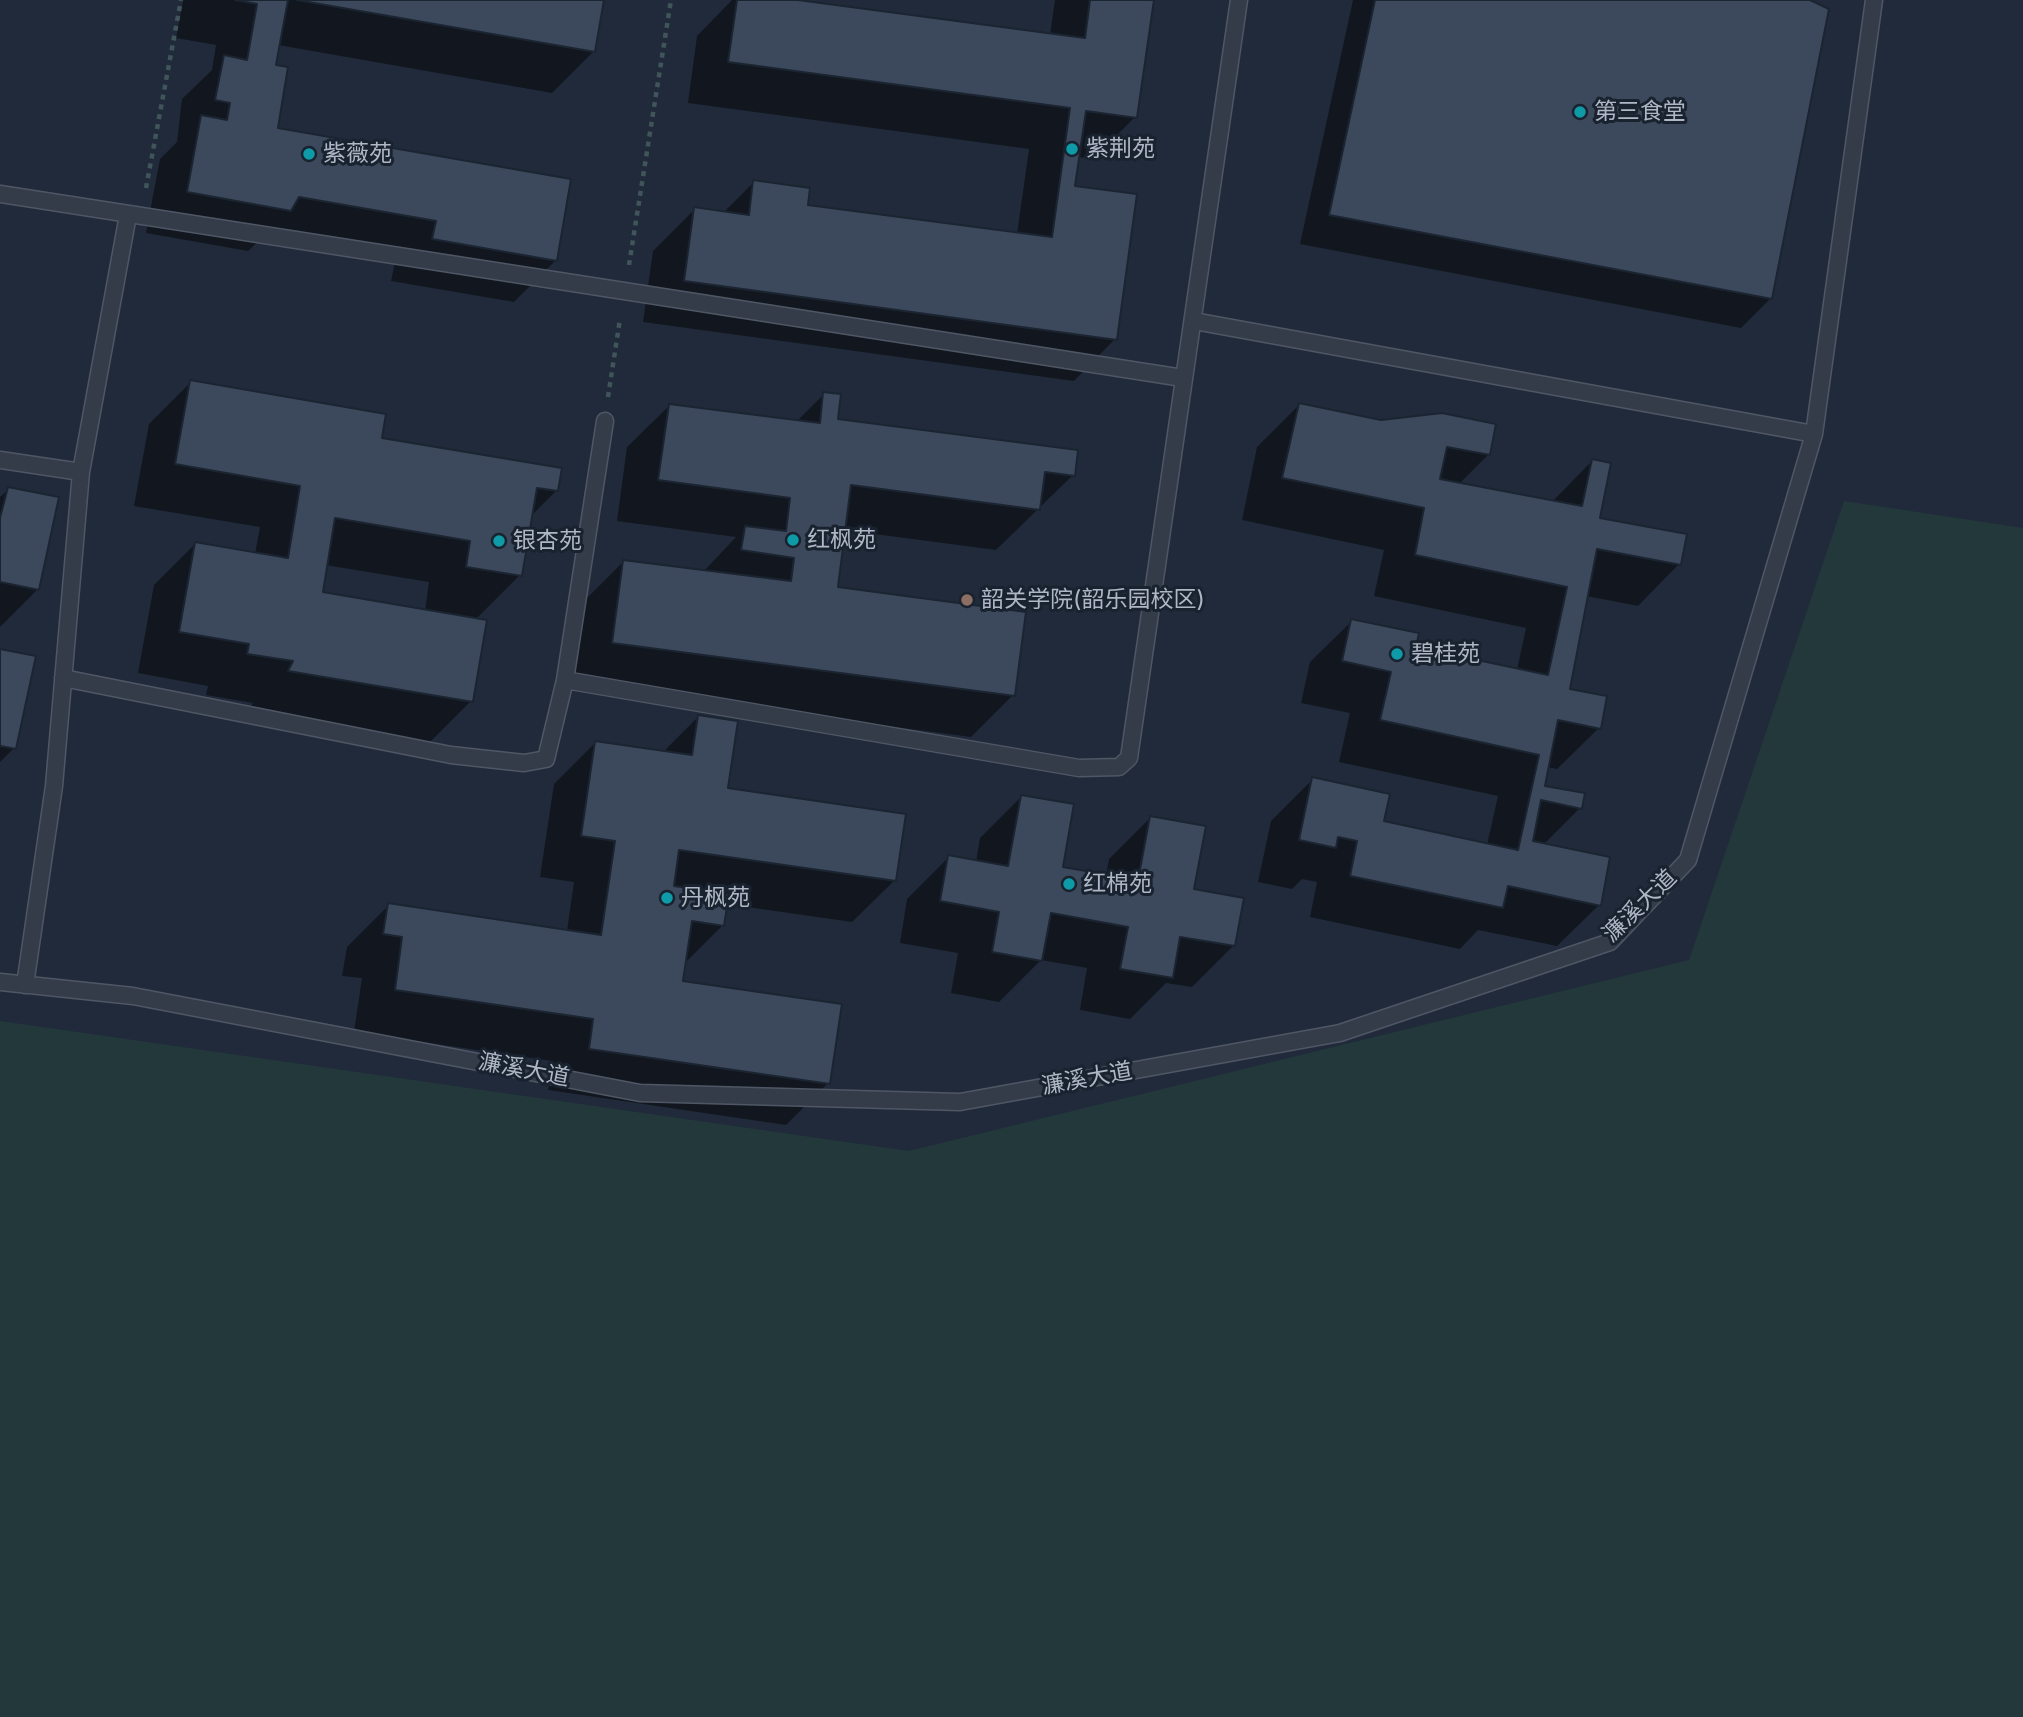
<!DOCTYPE html>
<meta charset="utf-8">
<style>
body{margin:0}
canvas{display:block;background:#202a3a}
</style>
<canvas width="2023" height="1717"></canvas>
<script>
const g = document.querySelector('canvas').getContext('2d');
g.lineJoin = 'round';
function fill(path, color) {
  g.fillStyle = color;
  g.fill(path, 'evenodd');
}
function trace(path, color, width, dash) {
  g.strokeStyle = color;
  g.lineWidth = width;
  g.lineCap = dash ? 'butt' : 'round';
  g.setLineDash(dash || []);
  g.stroke(path);
}
function drawText(font, color, halo, rows, align = 'center') {
  g.font = font + ' Inter,"Noto Sans SC",sans-serif';
  g.lineWidth = 6;
  g.setLineDash([]);
  g.textBaseline = 'middle';
  g.strokeStyle = halo;
  g.fillStyle = color;
  for (const [text, x, y, turn = 0] of rows) {
    g.save();
    g.translate(x, y);
    g.rotate((+turn || 0) * Math.PI / 180);
    g.textAlign = isNaN(turn) ? turn : align;
    if (halo) g.strokeText(text, 0, 0);
    g.fillText(text, 0, 0);
    g.restore();
  }
}
fill(new Path2D(`
 M 1844,501 L 2023,528 L 2023,1717 L 0,1717 L 0,1021 L 909,1151 L 1689,960 Z`), '#22383b');
fill(new Path2D(`
 M 183,0 L 603,0 L 593,52 L 552,93 L 278,45 L 274,66 L 276,130 L 555,261 L 514,302 L 391,281 L 395,262 L 261,239 L 248,251 L 146,233 L 160,159 L 177,142 L 182,99 L 212,70 L 216,45 L 176,38 Z
 M 732,0 L 785,0 L 1050,35 L 1055,0 L 1152,0 L 1135,117 L 1093,159 L 1078,157 L 1073,187 L 1115,339 L 1074,381 L 643,322 L 653,251 L 695,209 L 723,213 L 754,182 L 806,206 L 1017,234 L 1029,149 L 688,103 L 697,36 Z
 M 1353,0 L 1806,0 L 1771,298 L 1741,328 L 1300,244 Z
 M 191,382 L 556,491 L 530,517 L 520,575 L 476,619 L 471,701 L 429,743 L 247,712 L 253,703 L 206,695 L 208,686 L 138,673 L 154,585 L 195,544 L 255,554 L 260,527 L 134,506 L 149,424 ZM 325,565 L 429,582 L 425,611 L 321,593 Z
 M 824,394 L 836,421 L 1073,475 L 996,550 L 844,530 L 836,589 L 1013,695 L 971,737 L 571,684 L 582,603 L 624,561 L 703,572 L 736,537 L 617,521 L 627,447 L 669,406 L 796,422 Z
 M 1299,405 L 1489,454 L 1459,484 L 1552,502 L 1592,461 L 1598,519 L 1679,564 L 1638,606 L 1586,596 L 1568,690 L 1599,728 L 1557,769 L 1547,767 L 1543,787 L 1580,808 L 1543,845 L 1599,905 L 1557,946 L 1478,930 L 1460,949 L 1310,917 L 1317,882 L 1302,879 L 1292,889 L 1258,882 L 1271,821 L 1313,779 L 1382,822 L 1487,845 L 1498,796 L 1339,762 L 1350,713 L 1301,703 L 1310,662 L 1352,621 L 1414,648 L 1517,670 L 1526,628 L 1374,596 L 1384,550 L 1242,520 L 1257,447 Z
 M 9,489 L 38,589 L 0,627 L 0,497 Z
 M 0,650 L 14,748 L 0,762 Z
 M 698,717 L 726,790 L 894,881 L 852,922 L 726,904 L 723,925 L 683,965 L 681,982 L 828,1083 L 786,1125 L 548,1090 L 552,1061 L 354,1032 L 362,978 L 342,976 L 347,947 L 389,905 L 567,931 L 574,882 L 540,877 L 554,784 L 596,742 L 663,752 Z
 M 1022,796 L 1061,869 L 1106,876 L 1109,859 L 1150,818 L 1192,890 L 1234,945 L 1192,987 L 1166,983 L 1130,1019 L 1080,1010 L 1087,968 L 1041,960 L 999,1002 L 951,993 L 958,953 L 900,943 L 907,899 L 949,857 L 976,862 L 980,838 Z`), '#0007');
const building = new Path2D(`
 M 235,0 L 288,0 L 276,65 L 288,67 L 278,128 L 571,179 L 557,261 L 432,239 L 436,221 L 299,197 L 291,211 L 187,192 L 201,115 L 227,120 L 230,103 L 215,100 L 224,55 L 247,60 L 257,4 Z
 M 297,0 L 604,0 L 595,52 Z
 M 737,0 L 798,0 L 1085,38 L 1090,0 L 1154,0 L 1137,118 L 1086,111 L 1075,186 L 1137,194 L 1117,340 L 684,281 L 694,207 L 749,215 L 753,180 L 810,188 L 808,205 L 1052,237 L 1070,108 L 728,62 Z
 M 1375,0 L 1810,0 L 1829,9 L 1772,299 L 1329,215 Z
 M 190,380 L 386,414 L 382,438 L 562,468 L 558,491 L 537,488 L 522,576 L 466,567 L 470,541 L 335,518 L 323,592 L 487,620 L 473,702 L 288,671 L 293,661 L 247,654 L 249,644 L 179,632 L 195,542 L 288,558 L 300,486 L 175,464 Z
 M 823,392 L 841,394 L 838,419 L 1078,450 L 1075,476 L 1045,472 L 1040,510 L 851,485 L 838,587 L 1026,612 L 1015,696 L 612,643 L 623,560 L 791,581 L 794,558 L 741,550 L 745,526 L 786,531 L 790,498 L 658,480 L 669,404 L 820,423 Z
 M 1299,403 L 1381,420 L 1442,413 L 1496,424 L 1490,455 L 1447,447 L 1440,479 L 1582,506 L 1592,459 L 1611,463 L 1600,518 L 1687,534 L 1681,565 L 1597,549 L 1570,689 L 1607,696 L 1601,729 L 1558,720 L 1545,786 L 1585,793 L 1582,809 L 1541,800 L 1533,841 L 1610,857 L 1601,906 L 1508,886 L 1503,908 L 1350,876 L 1357,841 L 1338,837 L 1336,848 L 1299,840 L 1312,777 L 1390,794 L 1384,821 L 1518,850 L 1539,755 L 1380,720 L 1391,672 L 1342,661 L 1351,619 L 1419,633 L 1416,647 L 1548,675 L 1567,587 L 1415,555 L 1424,508 L 1282,478 Z
 M 8,487 L 59,497 L 39,590 L 0,582 L 0,518 Z
 M 0,649 L 36,656 L 16,749 L 0,746 Z
 M 698,715 L 738,721 L 728,788 L 906,814 L 896,881 L 679,850 L 674,886 L 729,894 L 724,926 L 692,921 L 683,981 L 842,1004 L 830,1084 L 589,1049 L 593,1019 L 395,990 L 402,937 L 383,934 L 388,903 L 601,935 L 615,841 L 581,836 L 595,741 L 692,755 Z
 M 1021,795 L 1074,804 L 1063,867 L 1138,880 L 1150,816 L 1206,826 L 1194,889 L 1244,898 L 1235,946 L 1180,937 L 1173,978 L 1120,969 L 1128,927 L 1051,913 L 1042,961 L 992,952 L 999,912 L 940,901 L 948,855 L 1008,866 Z`);
fill(building, '#3c485b');
trace(building, '#1b2431', 2);
const service = new Path2D(`
 M 0,194 L 1183,378
 M 1194,321 L 1814,434 L 1874,0
 M 0,460 L 81,472
 M 63,678 L 451,755 L 524,763 L 546,759 L 565,680 L 1079,768 L 1119,767 L 1129,758 L 1239,0
 M 565,680 L 605,421
 M 0,982 L 133,996 L 640,1093 L 960,1102 L 1340,1033 L 1610,942 L 1688,860 L 1814,434
 M 25,985 L 54,786 L 81,472 L 128,215`);
trace(service, '#4f5765', 19);
trace(new Path2D(`
 M 146,188 L 181,0
 M 629,265 L 671,0
 M 608,397 L 620,319`), '#405559', 4.5, [5, 5]);
trace(service, '#343c4a', 16);
for (const [x, y, r, color] of [
 [1580,112,7,"#0f9aa8"],
 [1072,149,7,"#0f9aa8"],
 [309,154,7,"#0f9aa8"],
 [793,540,7,"#0f9aa8"],
 [499,541,7,"#0f9aa8"],
 [967,600,7,"#8d6e63"],
 [1397,654,7,"#0f9aa8"],
 [1069,884,7,"#0f9aa8"],
 [667,898,7,"#0f9aa8"]
]) {
  const dot = new Path2D();
  dot.arc(x, y, r, 0, 2 * Math.PI);
  g.fillStyle = color;
  g.fill(dot);
  trace(dot, '#19222f', 2.5);
}
drawText('23px', '#afb7c7', '#19222f', [
 ["第三食堂",1594,112],
 ["紫荆苑",1086,149],
 ["紫薇苑",323,154],
 ["红枫苑",807,540],
 ["银杏苑",513,541],
 ["韶关学院(韶乐园校区)",981,600],
 ["碧桂苑",1411,654],
 ["红棉苑",1083,884],
 ["丹枫苑",681,898]
], 'left');
drawText('23px', '#afb7c7', '#19222f', [
 ["濂溪大道",1640,906,-44],
 ["濂溪大道",524,1070,11],
 ["濂溪大道",1087,1079,-10]
]);
</script>
